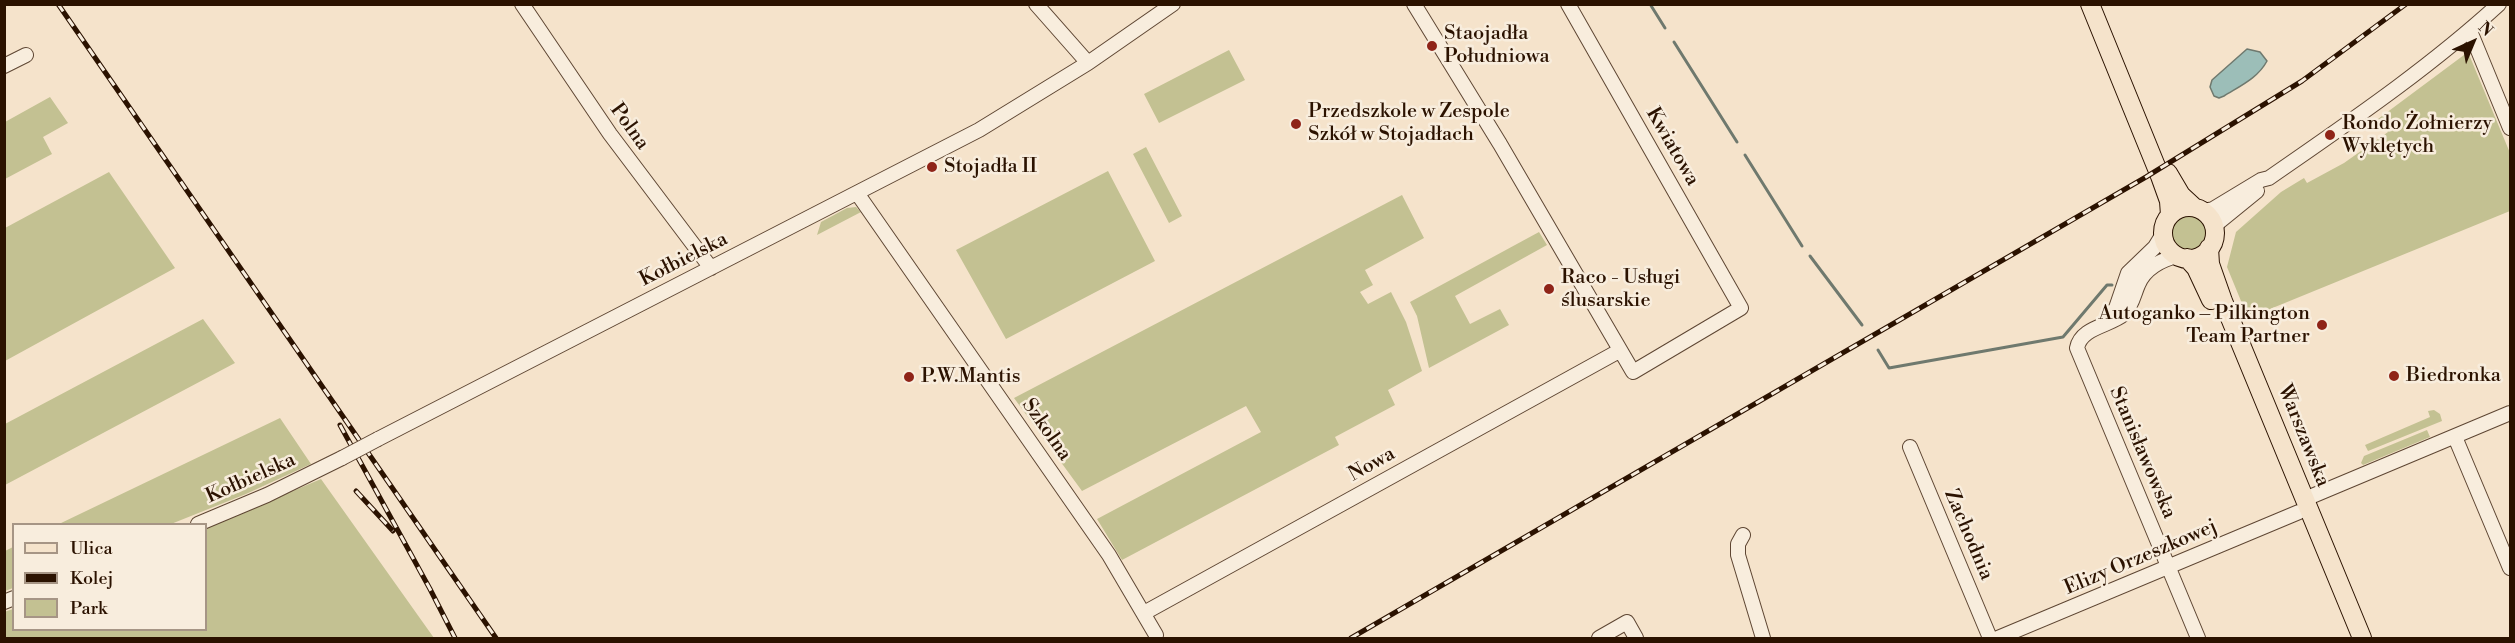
<!DOCTYPE html>
<meta charset="utf-8">
<style>
body{margin:0}
#map{position:relative;width:2515px;height:643px;overflow:hidden;background:#f5e3cb;font-family:"Libre Bodoni",serif}
canvas{display:block}
.frame{position:absolute;inset:0;border:6px solid #2b1200;pointer-events:none}
.legend{position:absolute;left:12px;top:523px;width:195px;height:108px;box-sizing:border-box;background:#f8eddd;border:2px solid #a69585;margin:0;padding:8px 10px;list-style:none;font-size:18px;color:#2b1200}
.legend li{display:flex;align-items:center;gap:12px;height:30px}
.legend b{width:30px;border:2px solid #a69585}
.north{position:absolute;left:2443px;top:12px;width:60px;height:60px;-webkit-text-stroke:4px #f8eddd;paint-order:stroke;rotate:44deg;font-size:16px;font-weight:700;line-height:24px;text-align:center;color:#2b1200}
.north::after{content:'';display:block;margin:auto;width:21px;height:27px;background:#2b1200;clip-path:polygon(50% 0,100% 100%,50% 72%,0 100%)}
</style>
<div id="map">
<canvas width="2515" height="643"></canvas>
<div class="frame"></div>
<ul class="legend">
<li><b style="height:8px;background:#f5e3cb"></b>Ulica</li>
<li><b style="height:8px;background:#2b1200"></b>Kolej</li>
<li><b style="height:16px;background:#c3c192"></b>Park</li>
</ul>
<div class="north">N</div>
</div>
<script>
const g = document.querySelector('canvas').getContext('2d');
g.lineJoin = 'round';
function fill(path, color) {
  g.fillStyle = color;
  g.fill(path, 'evenodd');
}
function trace(path, color, width, dash) {
  g.strokeStyle = color;
  g.lineWidth = width;
  g.lineCap = dash ? 'butt' : 'round';
  g.setLineDash(dash || []);
  g.stroke(path);
}
function drawText(font, color, halo, rows, align = 'center') {
  g.font = font + ' "Libre Bodoni",serif';
  g.lineWidth = 5;
  g.setLineDash([]);
  g.textBaseline = 'middle';
  g.strokeStyle = halo;
  g.fillStyle = color;
  for (const [text, x, y, turn = 0] of rows) {
    g.save();
    g.translate(x, y);
    g.rotate((+turn || 0) * Math.PI / 180);
    g.textAlign = isNaN(turn) ? turn : align;
    if (halo) g.strokeText(text, 0, 0);
    g.fillText(text, 0, 0);
    g.restore();
  }
}
fill(new Path2D(`
 M 1229,50 L 1245,80 L 1159,123 L 1144,94 Z
 M 2468,52 L 2510,153 L 2510,211 L 2248,318 L 2227,267 L 2236,232 L 2281,192 L 2304,178 L 2307,183 L 2344,163 L 2388,132 L 2378,119 Z
 M 50,97 L 68,123 L 43,137 L 52,154 L 5,179 L 5,122 Z
 M 1146,147 L 1182,216 L 1169,223 L 1133,154 Z
 M 1108,171 L 1155,261 L 1006,339 L 956,250 Z
 M 109,172 L 175,268 L 5,361 L 5,228 Z
 M 1402,195 L 1424,238 L 1365,270 L 1373,285 L 1360,292 L 1368,304 L 1391,292 L 1406,322 L 1422,371 L 1388,390 L 1395,405 L 1335,437 L 1339,445 L 1122,560 L 1097,519 L 1261,432 L 1246,406 L 1082,491 L 1014,398 Z
 M 856,207 L 861,212 L 817,235 L 821,222 L 847,208 Z
 M2169 233a20 20 0 1 1 40 0a20 20 0 1 1-40 0Z
 M 1539,232 L 1547,245 L 1455,296 L 1470,324 L 1500,309 L 1509,325 L 1429,368 L 1417,316 L 1410,302 Z
 M 203,319 L 235,363 L 5,485 L 5,424 Z
 M 2434,410 L 2440,414 L 2442,421 L 2368,451 L 2365,445 L 2430,417 L 2428,411 Z
 M 280,418 L 311,464 L 246,494 L 171,524 L 59,524 Z
 M 2427,430 L 2430,437 L 2363,465 L 2361,463 L 2364,456 Z
 M 321,479 L 434,638 L 5,638 L 4,612 L 13,609 L 14,630 L 206,630 L 206,528 Z
 M 13,547 L 13,588 L 5,591 L 5,551 Z`), '#c3c192');
const water = new Path2D(`
 M 2247,49 L 2260,52 L 2267,61 C 2258,78 2240,86 2224,96 L 2219,98 L 2214,96 L 2210,87 L 2212,80 Z`);
fill(water, '#9cbeb8');
trace(water, '#6f796e', 1.5);
trace(new Path2D(`
 M 1650,4 L 1665,28
 M 1674,42 L 1737,142
 M 1745,155 L 1802,246
 M 1810,256 L 1862,325
 M 1878,350 L 1889,368 L 2063,337 L 2107,285 L 2112,285`), '#6f796e', 3);
const minor = new Path2D(`
 M 522,4 L 610,134 L 711,268
 M 1036,4 L 1088,63
 M 1414,4 L 1500,144 L 1633,372 L 1741,308 L 1568,4
 M 2470,31 L 2510,128
 M 4,66 L 26,55
 M 857,193 L 1109,555 L 1156,635
 M 2203,211 L 2213,209 L 2261,180 L 2269,178 C 2348,123 2428,69 2499,4
 M 2214,226 L 2257,191
 M 2178,256 C 2162,259 2144,269 2138,285 C 2134,294 2132,306 2124,314 C 2110,326 2081,327 2077,348 L 2198,638
 M 2106,321 L 2116,308 L 2128,273 L 2155,247 L 2163,234
 M 2455,437 L 2510,568
 M 378,439 L 979,130 L 1088,63 L 1173,4
 M 1910,447 L 1990,638
 M 2305,499 L 2510,413
 M 198,524 L 267,495 L 342,458
 M 1743,535 L 1738,544 L 1738,555 L 1763,638
 M 4,602 L 14,598
 M 1144,613 L 1619,351
 M 1599,638 L 1627,622 L 1636,638
 M 1998,638 L 2299,512`);
const major = new Path2D(`
 M 2090,4 L 2160,176 L 2169,201 L 2170,215
 M 2168,173 L 2181,195 L 2194,207
 M2163 233a26 26 0 1 1 52 0a26 26 0 1 1-52 0Z
 M 2209,248 L 2210,264 L 2223,301 L 2362,638
 M 2187,258 L 2196,268 L 2211,300`);
trace(minor, '#5e4633', 16);
trace(major, '#2b1200', 20);
trace(minor, '#f8eddd', 14);
trace(major, '#f5e3cb', 18);
const rail = new Path2D(`
 M 58,4 L 496,638
 M 340,425 L 430,589 L 455,638
 M 356,491 L 393,531
 M 1351,638 L 2146,177 L 2302,81 L 2406,4`);
trace(rail, '#2b1200', 5);
trace(rail, '#f8eddd', 3, [9]);
const minorBridge = new Path2D(`
 M 342,458 L 378,439`);
trace(minorBridge, '#5e4633', 16, []);
trace(minorBridge, '#f8eddd', 14);
for (const [x, y, r, color] of [
 [1432,46,6,"#8f2418"],
 [1296,124,6,"#8f2418"],
 [2330,135,6,"#8f2418"],
 [932,167,6,"#8f2418"],
 [1549,289,6,"#8f2418"],
 [2322,325,6,"#8f2418"],
 [2394,376,6,"#8f2418"],
 [909,377,6,"#8f2418"]
]) {
  const dot = new Path2D();
  dot.arc(x, y, r, 0, 2 * Math.PI);
  g.fillStyle = color;
  g.fill(dot);
  trace(dot, '#f8eddd', 2);
}
drawText('20px', '#2b1200', '#f8eddd', [
 ["Staojadła",1444,34],
 ["Południowa",1444,57],
 ["Przedszkole w Zespole",1308,112],
 ["Szkół w Stojadłach",1308,135],
 ["Rondo Żołnierzy",2342,124],
 ["Wyklętych",2342,147],
 ["Stojadła II",944,167],
 ["Raco - Usługi",1561,278],
 ["ślusarskie",1561,301],
 ["Autoganko – Pilkington",2310,314,"right"],
 ["Team Partner",2310,337,"right"],
 ["Biedronka",2406,376],
 ["P.W.Mantis",921,377]
], 'left');
drawText('20px', '#2b1200', '#f8eddd', [
 ["Polna",629,127,54],
 ["Kwiatowa",1672,147,60],
 ["Kołbielska",684,260,-27],
 ["Szkolna",1046,430,55],
 ["Warszawska",2303,436,68],
 ["Stanisławowska",2142,453,67],
 ["Nowa",1372,465,-29],
 ["Kołbielska",251,479,-24],
 ["Zachodnia",1968,535,67],
 ["Elizy Orzeszkowej",2141,558,-23]
]);
</script>
